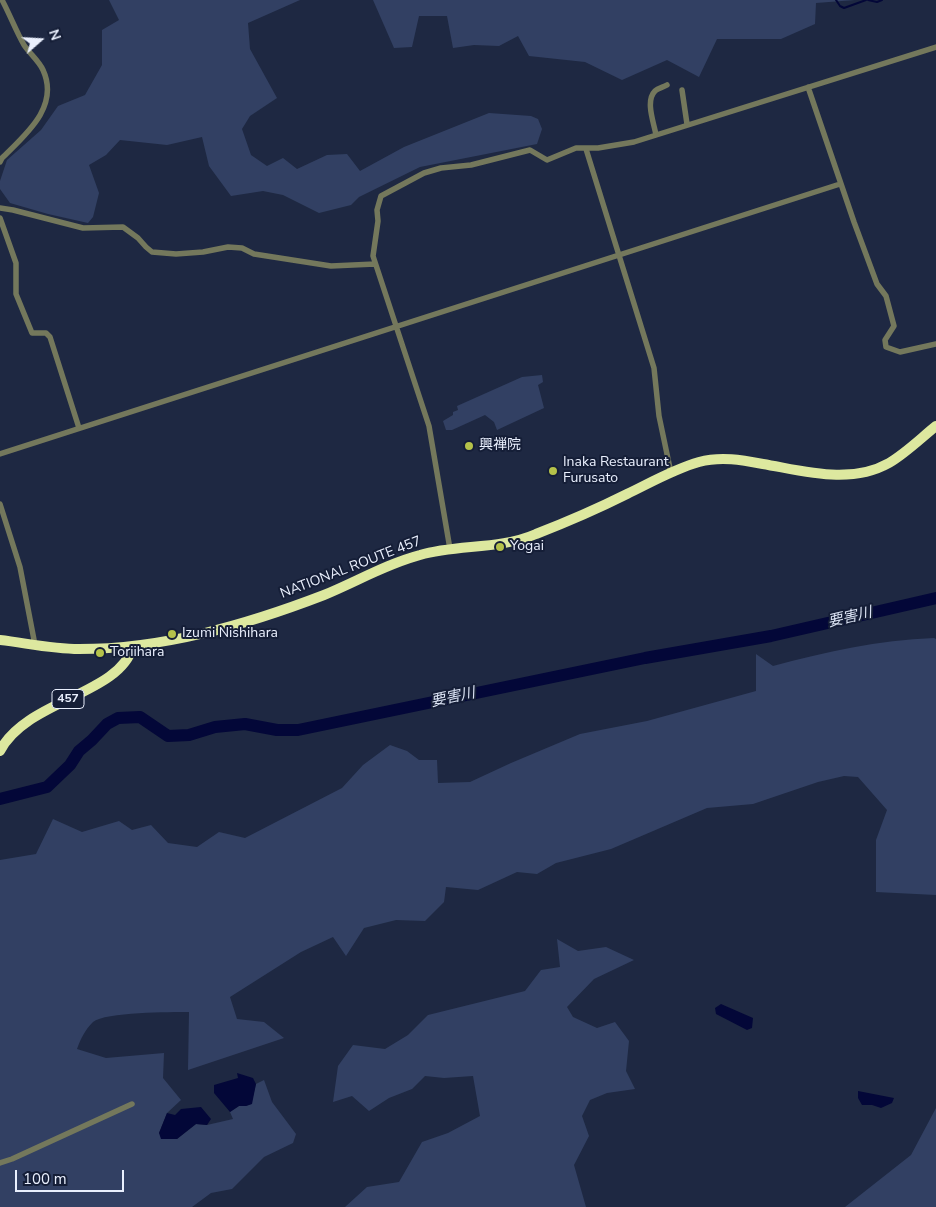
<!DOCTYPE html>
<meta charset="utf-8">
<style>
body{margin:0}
#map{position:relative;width:936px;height:1207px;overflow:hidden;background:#1e2842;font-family:"Nunito Sans",sans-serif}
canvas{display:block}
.north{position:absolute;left:15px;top:15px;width:50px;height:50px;-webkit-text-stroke:4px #151e37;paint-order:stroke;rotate:71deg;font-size:14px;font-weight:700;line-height:20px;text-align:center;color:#e9effd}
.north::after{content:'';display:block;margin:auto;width:18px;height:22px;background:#e9effd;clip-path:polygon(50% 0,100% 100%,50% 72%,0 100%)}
.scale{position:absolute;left:15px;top:1170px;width:109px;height:22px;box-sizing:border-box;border:2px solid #e9effd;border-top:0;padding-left:6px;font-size:15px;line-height:18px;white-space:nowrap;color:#e9effd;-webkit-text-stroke:4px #151e37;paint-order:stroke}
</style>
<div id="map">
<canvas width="936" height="1207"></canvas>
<div class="north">N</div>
<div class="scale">100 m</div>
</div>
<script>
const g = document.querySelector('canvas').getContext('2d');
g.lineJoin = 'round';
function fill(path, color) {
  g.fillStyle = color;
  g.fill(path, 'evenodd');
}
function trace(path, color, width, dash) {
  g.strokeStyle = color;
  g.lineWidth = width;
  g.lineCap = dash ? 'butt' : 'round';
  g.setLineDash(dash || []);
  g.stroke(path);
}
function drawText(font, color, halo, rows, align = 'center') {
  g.font = font + ' "Nunito Sans","Noto Sans JP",sans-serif';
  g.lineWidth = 4;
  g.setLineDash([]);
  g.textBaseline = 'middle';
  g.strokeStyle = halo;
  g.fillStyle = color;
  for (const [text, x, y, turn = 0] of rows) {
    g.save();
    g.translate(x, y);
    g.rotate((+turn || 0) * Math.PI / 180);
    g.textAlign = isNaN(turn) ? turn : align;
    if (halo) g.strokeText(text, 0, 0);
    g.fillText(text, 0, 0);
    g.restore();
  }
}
fill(new Path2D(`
 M 109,0 L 300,0 L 248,23 L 250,49 L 277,98 L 250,116 L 242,129 L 251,155 L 267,166 L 283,158 L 297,169 L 327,155 L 347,154 L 360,171 L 404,147 L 489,113 L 531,116 L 538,119 L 542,129 L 537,144 L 420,167 L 359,197 L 351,205 L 319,213 L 283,195 L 263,191 L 231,196 L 209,166 L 202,137 L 167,145 L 120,140 L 106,155 L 89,165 L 99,193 L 93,217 L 88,223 L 48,214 L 10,203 L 0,189 L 0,181 L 7,160 L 41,130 L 58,106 L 85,95 L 102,65 L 102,30 L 119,20 Z
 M 373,0 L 855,0 L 816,3 L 815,24 L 781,39 L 717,39 L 699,77 L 667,60 L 622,80 L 585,62 L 529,56 L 518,36 L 499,46 L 474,45 L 453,48 L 447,16 L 419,16 L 412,47 L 394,48 Z
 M 542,375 L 543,382 L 538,385 L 544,408 L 497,430 L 494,422 L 485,415 L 452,430 L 446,430 L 443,421 L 453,415 L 453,412 L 458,410 L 457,406 L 522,377 Z
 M 934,638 L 936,639 L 936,895 L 876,892 L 876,840 L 887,810 L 858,777 L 844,776 L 818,782 L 753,804 L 707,808 L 611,849 L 556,863 L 537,874 L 517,872 L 478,890 L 446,887 L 444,902 L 425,921 L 396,920 L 364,928 L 346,956 L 333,937 L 301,952 L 230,997 L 237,1019 L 264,1022 L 284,1038 L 188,1070 L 189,1012 C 171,1012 105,1012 93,1022 C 85,1030 81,1038 77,1049 L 106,1058 L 164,1053 L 163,1078 L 181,1100 L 167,1113 L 159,1133 L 177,1139 L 196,1124 L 207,1125 L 233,1119 L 230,1112 L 239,1106 L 246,1106 L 251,1104 L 256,1084 L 264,1080 L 272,1102 L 296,1134 L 293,1143 L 264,1157 L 232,1189 L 211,1193 L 192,1207 L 0,1207 L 0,860 L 36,854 L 53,819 L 82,832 L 119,821 L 132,830 L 151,825 L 168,843 L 197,847 L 219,832 L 245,838 L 342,788 L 363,765 L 390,745 L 407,751 L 419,760 L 437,760 L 438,783 L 470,782 L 511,763 L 580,734 L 647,721 L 756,691 L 756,654 L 773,666 C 826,652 878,640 934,638 Z
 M 557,939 L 578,951 L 606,947 L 634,960 L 594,979 L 567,1007 L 573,1017 L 597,1028 L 615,1022 L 629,1041 L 626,1071 L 635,1089 L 607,1093 L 590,1100 L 582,1116 L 589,1136 L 574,1165 L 586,1207 L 345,1207 L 367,1187 L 399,1182 L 422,1142 L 448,1133 L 480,1116 L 473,1076 L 444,1078 L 425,1076 L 412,1089 L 389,1098 L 369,1111 L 352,1096 L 333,1102 L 338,1066 L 353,1045 L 385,1049 L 408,1035 L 428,1015 L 525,991 L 541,970 L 560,967 Z
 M 936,1108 L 936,1207 L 845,1207 L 911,1155 Z`), '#324063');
fill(new Path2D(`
 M 721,1004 L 753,1018 L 752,1028 L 747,1030 L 716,1014 L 715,1008 Z
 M 237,1073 L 253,1078 L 256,1084 L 252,1104 L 246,1106 L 239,1106 L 230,1112 L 214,1093 L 214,1085 L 238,1078 Z
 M 858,1091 L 894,1098 L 892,1103 L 881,1108 L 872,1105 L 862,1105 L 858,1098 Z
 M 201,1107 L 211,1119 L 207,1125 L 196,1124 L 177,1139 L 161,1139 L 159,1133 L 167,1113 L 175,1115 L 181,1109 Z`), '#030738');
trace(new Path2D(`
 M 836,0 L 840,6 L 844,8 L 866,0
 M 868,0 L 877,2 L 882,0`), '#030738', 2);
trace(new Path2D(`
 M 0,799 L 47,787 L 70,765 L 79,751 L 92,740 L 107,724 L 118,718 L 140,717 L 168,736 L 189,735 L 215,727 L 245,724 L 277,730 L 298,730 L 645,658 L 771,636 L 936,598`), '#030738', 12);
trace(new Path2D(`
 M 808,87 L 854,222 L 877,284 L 886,296 L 894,326 L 885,340 L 886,347 L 900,352 L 936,344
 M 682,90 L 687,124
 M 656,135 C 654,123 645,101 655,91 C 658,88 664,87 667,85
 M 586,149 L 654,368 L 659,416 L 671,473
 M 0,162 L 2,158 C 25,135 60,107 43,70 C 39,61 30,54 24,45 C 16,31 10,15 2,0
 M 0,208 L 13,210 L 83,228 L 123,227 L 138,238 L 146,247 L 152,252 L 176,254 L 203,252 L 228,247 L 242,248 L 254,254 L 331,266 L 375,264
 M 0,218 L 16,263 L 16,294 L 32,333 L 46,333 L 50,337 L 79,428
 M 0,454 L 840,184
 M 0,504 L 20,567 L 35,645
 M 450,549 L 429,426 L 373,256 L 378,221 L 377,210 L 381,196 L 424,173 L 441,168 L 471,165 L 530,150 L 547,160 L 576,148 L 598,148 L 634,142 L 936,47
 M 0,1163 L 12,1159 L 132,1104`), '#74785c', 5.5);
trace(new Path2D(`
 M 0,640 C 26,643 52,649 79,649 C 163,649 246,625 324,595 C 356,582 386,564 420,555 C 458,544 499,550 536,534 C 567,522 597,509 627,494 C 650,483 674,469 699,462 C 721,456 742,460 763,464 C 804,471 850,485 889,463 C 906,453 921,438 936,426
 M 0,751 C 26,700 120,695 133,646`), '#dde89f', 10);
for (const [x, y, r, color] of [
 [469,446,5,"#b5c24a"],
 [553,471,5,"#b5c24a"],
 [500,547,5,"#b5c24a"],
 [172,634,5,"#b5c24a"],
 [100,653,5,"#b5c24a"]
]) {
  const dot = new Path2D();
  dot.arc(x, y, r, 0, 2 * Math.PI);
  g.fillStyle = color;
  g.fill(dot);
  trace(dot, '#151e37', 2);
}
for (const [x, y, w] of [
 [68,699,32]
]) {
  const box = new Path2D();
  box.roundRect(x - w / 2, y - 9.5, w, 19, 4);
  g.fillStyle = '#151e37';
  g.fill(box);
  trace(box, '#e9effd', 1);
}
drawText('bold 12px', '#e9effd', null, [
 ["457",68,699]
]);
drawText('14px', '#e9effd', '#151e37', [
 ["興禅院",479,446],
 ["Inaka Restaurant",563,463],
 ["Furusato",563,479],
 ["Yogai",510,547],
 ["Izumi Nishihara",182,634],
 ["Toriihara",110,653]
], 'left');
drawText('14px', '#e9effd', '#151e37', [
 ["NATIONAL ROUTE 457",351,568,-21]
]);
drawText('italic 15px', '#d9e1f2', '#151e37', [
 ["要害川",850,618,-13],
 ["要害川",453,698,-12]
]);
</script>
